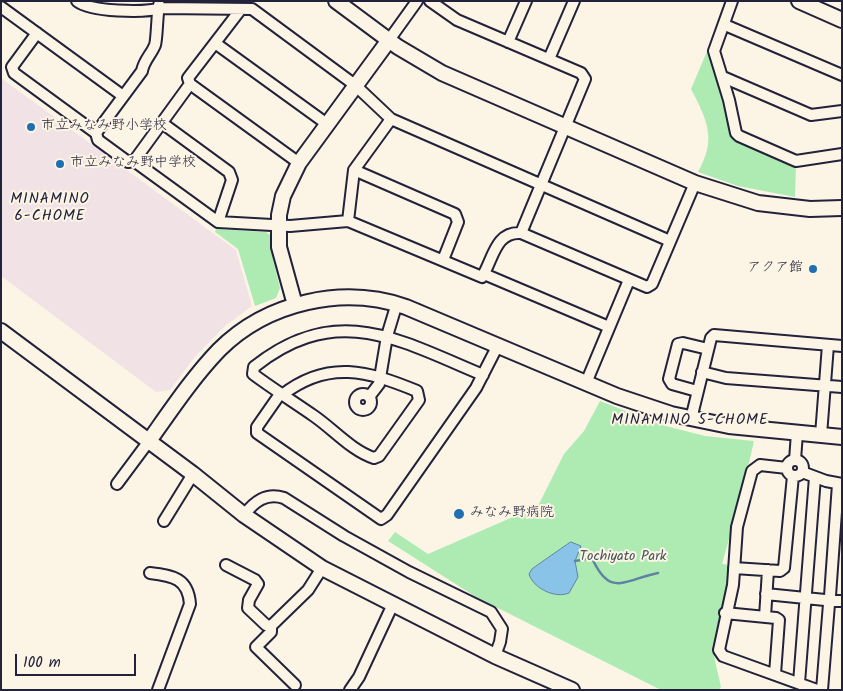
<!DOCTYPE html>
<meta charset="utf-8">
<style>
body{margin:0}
#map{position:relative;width:843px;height:691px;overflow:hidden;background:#fcf5e5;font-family:Kalam,sans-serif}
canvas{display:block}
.frame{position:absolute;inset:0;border:2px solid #22223b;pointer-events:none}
.scale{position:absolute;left:15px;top:654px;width:121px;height:22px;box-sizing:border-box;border:2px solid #22223b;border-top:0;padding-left:6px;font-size:15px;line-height:18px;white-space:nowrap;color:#22223b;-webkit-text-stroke:4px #fcf5e5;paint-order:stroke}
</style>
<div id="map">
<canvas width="843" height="691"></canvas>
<div class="frame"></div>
<div class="scale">100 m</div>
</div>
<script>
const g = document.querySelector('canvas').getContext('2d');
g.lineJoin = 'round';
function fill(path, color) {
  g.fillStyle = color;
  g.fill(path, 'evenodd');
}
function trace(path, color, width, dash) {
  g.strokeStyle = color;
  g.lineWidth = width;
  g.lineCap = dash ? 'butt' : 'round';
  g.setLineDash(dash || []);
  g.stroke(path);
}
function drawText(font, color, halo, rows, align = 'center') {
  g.font = font + ' Kalam,"Klee One",sans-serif';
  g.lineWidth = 4;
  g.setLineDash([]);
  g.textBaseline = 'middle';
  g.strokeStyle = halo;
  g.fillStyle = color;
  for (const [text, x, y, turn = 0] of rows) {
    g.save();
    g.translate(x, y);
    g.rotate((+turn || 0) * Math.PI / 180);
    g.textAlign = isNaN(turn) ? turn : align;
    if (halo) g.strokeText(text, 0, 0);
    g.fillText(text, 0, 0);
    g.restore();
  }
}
fill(new Path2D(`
 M 1,78 L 236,250 L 252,306 L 225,326 L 194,358 L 170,390 L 156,392 L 1,276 Z`), '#f1e3e5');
fill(new Path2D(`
 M 708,49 L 725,100 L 725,111 L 733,138 L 796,165 L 795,197 L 738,186 L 698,172 C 717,139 707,120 691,89 Z
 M 216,229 L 266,232 L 270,235 L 273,260 L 280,288 L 276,298 L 255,306 L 238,249 L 215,232 Z
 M 600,401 L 662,425 L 705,436 L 754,441 L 743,489 L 722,564 L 730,565 L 714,656 L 721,687 L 719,690 L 661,690 L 476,597 L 388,541 L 395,532 L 428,554 L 538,506 L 564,454 L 584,431 Z`), '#adebb2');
const water = new Path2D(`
 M 571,542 L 581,546 L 575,561 L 578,577 L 569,593 C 555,599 533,588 529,574 L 532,569 Z`);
fill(water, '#89c4e8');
trace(water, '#6083a3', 1);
trace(new Path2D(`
 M 575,561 L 592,558 C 610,598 624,580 658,573`), '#6083a3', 2.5);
const street = new Path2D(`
 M 77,1 C 91,12 144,13 162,8 L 252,9 L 355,85 L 391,119 L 670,241
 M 430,1 L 457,20 L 581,73 L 585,79 L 521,233
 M 732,1 L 714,51 L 729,100 L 736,133 L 739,136 L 796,161 L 842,154
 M 1,7 L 123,96
 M 725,25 L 842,75
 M 37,33 L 12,67 L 14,73 L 96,133 L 98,140 L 128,162 L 134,161 L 218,222 L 290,226 L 348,221 L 482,277 C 493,260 495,231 521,233 L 647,287 L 652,284 L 695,183
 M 389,40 L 417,1
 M 508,42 L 526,1
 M 215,43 L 327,124
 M 549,59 L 574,1
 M 723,77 L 811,115 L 842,111
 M 190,84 L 299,163
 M 162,123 L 229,172 L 232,180 L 218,222
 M 96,133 L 142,71 C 144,60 151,55 155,45 C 157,39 157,15 159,5
 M 134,161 L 190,84 L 188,78 L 241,9
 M 354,170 L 455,214 L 458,222 L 443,260
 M 348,221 L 354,170 L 391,119
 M 484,274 L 609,327
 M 702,372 L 726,378 L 842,387
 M 586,383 L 629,280
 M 697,391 L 672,384 L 669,379 L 678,344 L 683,343 L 708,349
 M 280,394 L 257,427 L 257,433 L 381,519 L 387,515 L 476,388 L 498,345
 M355 402a8 8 0 1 1 16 0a8 8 0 1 1-16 0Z
 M 282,395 C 328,359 368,371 417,391 L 419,400 L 379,456 L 374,458 C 352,451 333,429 314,416 C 294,402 273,389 253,374 L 254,367 C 337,301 399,340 483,375
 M 369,397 L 379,384 L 387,336 L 397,303
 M 691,419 L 711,338 L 714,335 L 842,346
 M 821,435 L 828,345
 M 795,460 L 797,433
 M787 468a8 8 0 1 1 16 0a8 8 0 1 1-16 0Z
 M 787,468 L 760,465 L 752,471 L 737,527 L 733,585 L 719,650 L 723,656 L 817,690
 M 802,472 L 826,481 L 842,484
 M 117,484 L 149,441
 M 244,515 C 254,502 266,492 284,498 L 344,536 L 409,572 L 491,612 L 502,629 L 500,642 L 495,656
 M 164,521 L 193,474
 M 226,565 L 255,580 L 258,584 L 249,600 L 248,608 L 266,625 L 271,626
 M 734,568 L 780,571 L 784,568 L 793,476
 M 150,573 C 173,576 188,578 190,604 L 158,690
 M 766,594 L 825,600
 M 830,596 L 838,484
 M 833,601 L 842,601
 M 725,613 L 776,618 L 779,620 L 775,674
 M 765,617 L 768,570
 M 799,683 L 815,477
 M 295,685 L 256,647 L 271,632 L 271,626 L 308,590 L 322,568
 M 350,690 L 359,677 L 393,604
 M 822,690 L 829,604`);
const secondary = new Path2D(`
 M 336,1 L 398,47 L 442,73 L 695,183 L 758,203 L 810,209 L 842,208
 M 799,1 L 842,20
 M 295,305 L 279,247 L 279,215 L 283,196 L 299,163 L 389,40
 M 1,331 L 193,474 L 244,515 L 322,568 L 495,656 L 572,690
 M 149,441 C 171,410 193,377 219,350 C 267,302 343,285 406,307 L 617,396 L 671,414 L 729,426 L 842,437`);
trace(street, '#22223b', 14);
trace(secondary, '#22223b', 18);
trace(street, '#fcf5e5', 10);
trace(secondary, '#fcf5e5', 14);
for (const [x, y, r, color] of [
 [31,127,5,"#1f6fb2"],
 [60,164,5,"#1f6fb2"],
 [813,269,5,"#1f6fb2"],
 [459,514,6,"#1f6fb2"]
]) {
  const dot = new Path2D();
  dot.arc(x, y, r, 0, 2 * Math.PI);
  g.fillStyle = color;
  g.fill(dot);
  trace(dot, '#fcf5e5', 2);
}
drawText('14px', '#22223b', '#fcf5e5', [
 ["市立みなみ野小学校",41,127],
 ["市立みなみ野中学校",70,164],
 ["アクア館",803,269,"right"],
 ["みなみ野病院",470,514]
], 'left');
drawText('14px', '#455459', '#fcf5e5', [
 ["Tochiyato Park",623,558]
]);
g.letterSpacing = '1px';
drawText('15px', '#22223b', '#fcf5e5', [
 ["MINAMINO",50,200],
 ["6-CHOME",50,217],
 ["MINAMINO 5-CHOME",690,421]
]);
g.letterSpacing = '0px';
</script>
